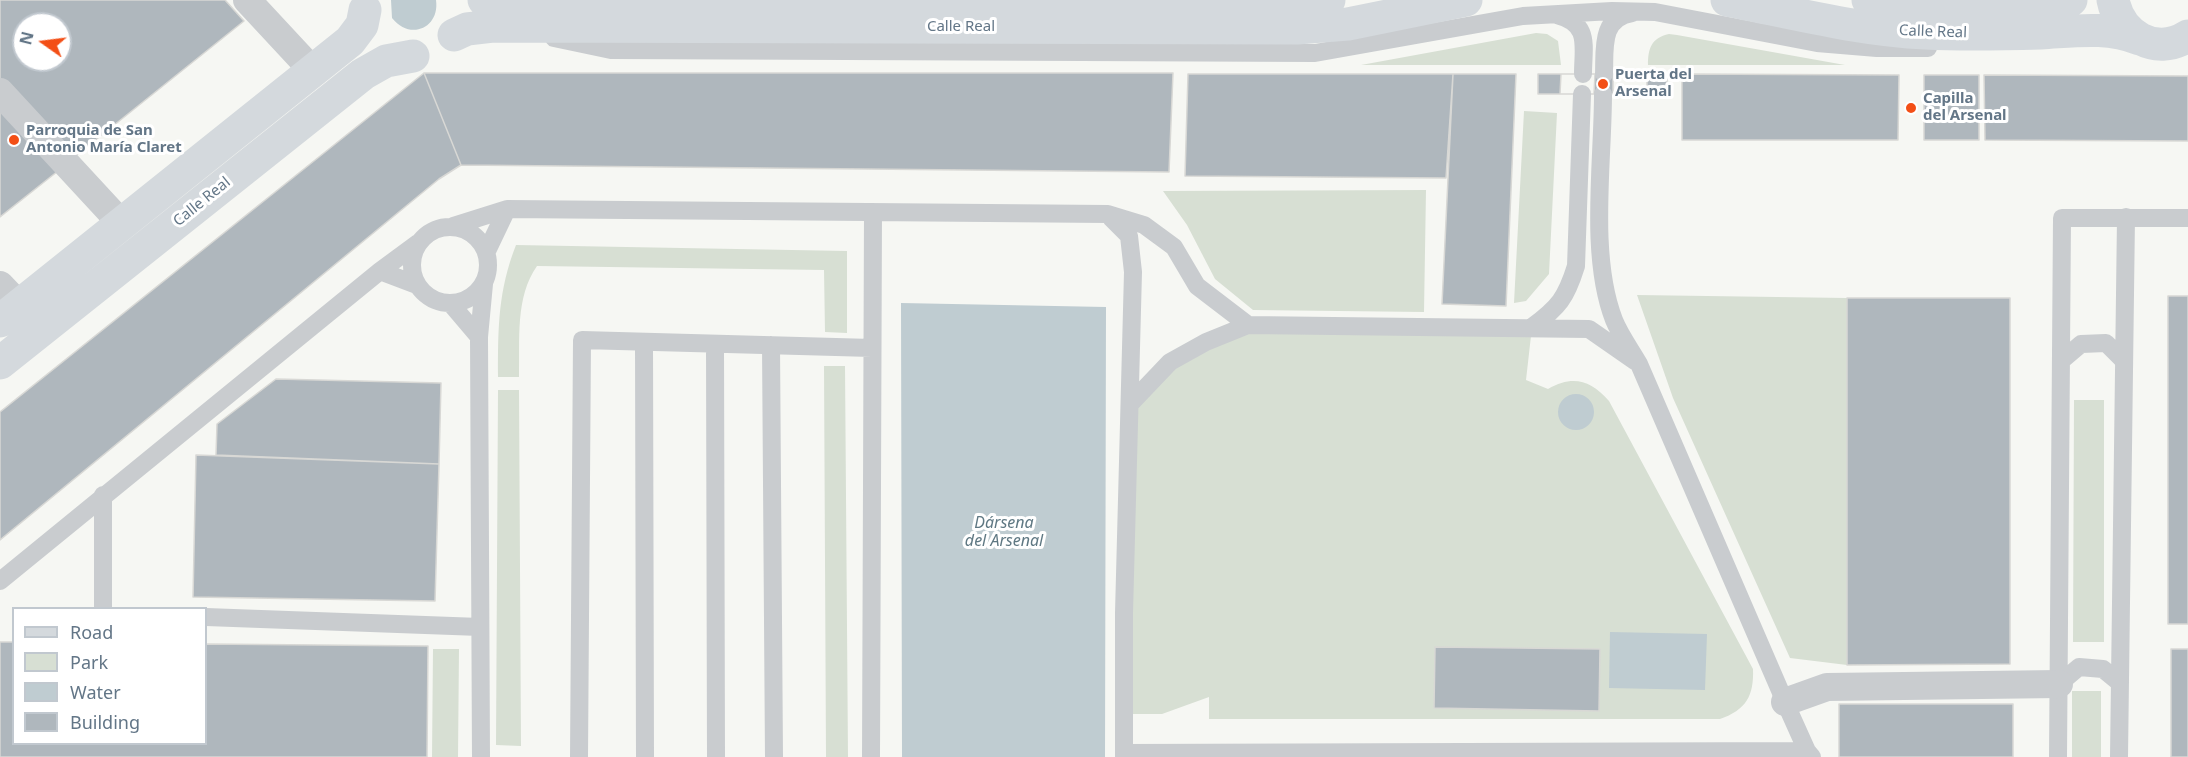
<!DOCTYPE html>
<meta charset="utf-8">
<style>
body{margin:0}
#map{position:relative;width:2188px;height:757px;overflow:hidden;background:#f6f7f3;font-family:"Noto Sans",sans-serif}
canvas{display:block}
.legend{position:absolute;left:12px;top:607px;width:195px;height:138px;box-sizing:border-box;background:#fff;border:2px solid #c1c8cf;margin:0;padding:8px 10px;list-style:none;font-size:18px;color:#637687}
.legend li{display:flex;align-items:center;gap:12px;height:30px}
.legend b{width:30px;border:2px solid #c1c8cf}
.north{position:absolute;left:12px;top:12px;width:60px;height:60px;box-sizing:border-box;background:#fff;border:2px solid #c1c8cf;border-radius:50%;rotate:284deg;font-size:16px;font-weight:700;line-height:24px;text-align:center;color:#637687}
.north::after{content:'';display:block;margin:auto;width:21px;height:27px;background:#f34f16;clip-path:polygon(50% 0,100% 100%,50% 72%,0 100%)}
</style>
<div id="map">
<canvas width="2188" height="757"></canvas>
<ul class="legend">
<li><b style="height:8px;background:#d4d9dd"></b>Road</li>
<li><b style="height:16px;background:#d7dfd3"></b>Park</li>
<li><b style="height:16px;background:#bfccd1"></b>Water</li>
<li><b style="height:16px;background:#afb7bd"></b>Building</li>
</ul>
<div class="north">N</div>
</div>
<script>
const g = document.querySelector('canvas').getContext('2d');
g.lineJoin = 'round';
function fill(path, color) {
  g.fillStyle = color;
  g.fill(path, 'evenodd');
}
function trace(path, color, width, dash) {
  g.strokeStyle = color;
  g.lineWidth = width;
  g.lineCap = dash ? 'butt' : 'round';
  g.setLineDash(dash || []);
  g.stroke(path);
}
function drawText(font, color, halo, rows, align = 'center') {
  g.font = font + ' "Noto Sans",sans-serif';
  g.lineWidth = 6;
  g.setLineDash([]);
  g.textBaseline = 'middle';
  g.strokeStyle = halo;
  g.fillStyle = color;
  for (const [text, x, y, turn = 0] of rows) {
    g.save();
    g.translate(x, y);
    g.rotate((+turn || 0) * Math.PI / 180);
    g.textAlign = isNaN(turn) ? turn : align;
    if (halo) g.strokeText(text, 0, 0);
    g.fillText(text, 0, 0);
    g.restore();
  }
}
fill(new Path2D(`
 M 1536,33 L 1547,34 L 1558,41 L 1561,65 L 1361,65 Z
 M 1669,34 L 1677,35 L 1845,65 L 1648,65 C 1648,49 1651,38 1669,34 Z
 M 1524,111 L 1557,113 L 1549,274 L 1526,301 L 1514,303 Z
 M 1426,190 L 1424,312 L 1253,310 L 1215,279 L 1187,225 L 1163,191 Z
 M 516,245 L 847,251 L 847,333 L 825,332 L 824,270 L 537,266 C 515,297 520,340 519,377 L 498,377 C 498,327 498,291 516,245 Z
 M 1637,295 L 1847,298 L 1847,665 L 1790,658 L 1673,398 Z
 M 1248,325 L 1532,327 L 1526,380 L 1548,389 C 1573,375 1590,380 1609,401 L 1753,669 C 1754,696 1746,710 1720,719 L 1209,719 L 1209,697 L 1162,714 L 1124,714 L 1130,404 L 1170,362 Z
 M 824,366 L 845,366 L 848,757 L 826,757 Z
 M 498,390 L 519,390 L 521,746 L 496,745 Z
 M 2074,400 L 2104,400 L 2104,642 L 2073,642 Z
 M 433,649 L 459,649 L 458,757 L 432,757 Z
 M 2072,691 L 2101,691 L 2101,757 L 2072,757 Z`), '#d7dfd3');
fill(new Path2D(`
 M 391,0 L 436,0 C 440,28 410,41 392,18 Z
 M 901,303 L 1106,307 L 1105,757 L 902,757 Z
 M1558 412a18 18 0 1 1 36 0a18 18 0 1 1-36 0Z
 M 1610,632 L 1707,634 L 1705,690 L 1609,688 Z`), '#bfccd1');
const building = new Path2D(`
 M 0,0 L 225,0 L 244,21 L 73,158 L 0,79 ZM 24,24 L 60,24 L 60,60 L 24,60 Z
 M 424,73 L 1173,73 L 1169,172 L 461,165 Z
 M 424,73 L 461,165 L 439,179 L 0,540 L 0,412 Z
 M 1188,74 L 1453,74 L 1446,178 L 1185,176 Z
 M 1453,74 L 1516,74 L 1506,306 L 1442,304 Z
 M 1538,74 L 1667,74 L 1667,94 L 1538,94 Z
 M 1561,74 L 1647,74 L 1647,94 L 1560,94 Z
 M 1595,74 L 1613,74 L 1613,94 L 1594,94 Z
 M 1682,74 L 1899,75 L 1898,140 L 1682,140 Z
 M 1924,75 L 1979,75 L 1979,140 L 1924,140 Z
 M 1984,75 L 2188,76 L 2188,141 L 1985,140 Z
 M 0,109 L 58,171 L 0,217 Z
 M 2168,296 L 2188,296 L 2188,624 L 2168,624 Z
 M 1847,298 L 2010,298 L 2010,664 L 1847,665 Z
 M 276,379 L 441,383 L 439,464 L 216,455 L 217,424 Z
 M 196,455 L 439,464 L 435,601 L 193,597 Z
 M 0,642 L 14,642 L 14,744 L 206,744 L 206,644 L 428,646 L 427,757 L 0,757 Z
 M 1435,647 L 1600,649 L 1599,711 L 1434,708 Z
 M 2171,649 L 2188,649 L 2188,757 L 2171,757 Z
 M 1839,704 L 2013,704 L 2013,757 L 1839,757 Z`);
fill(building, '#afb7bd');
trace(building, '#d8d8d5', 1.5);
trace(new Path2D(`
 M 1557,15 C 1591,24 1583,46 1583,74
 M 554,38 L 611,50 L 1315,53 L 1523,16 L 1612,11 L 1655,12 L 1817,43 L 1877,48 L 1928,48
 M 1604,74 C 1605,49 1600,18 1632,13
 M 1603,94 C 1603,162 1589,256 1614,320 C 1620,335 1631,350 1639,364 L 1785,702 L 1807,751 L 1812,757
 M 507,209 L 1108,214 L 1144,225 L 1174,247 L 1197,286 L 1248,325
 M 1111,218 L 1129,236 L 1133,272 L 1124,613 L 1124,757
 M 453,226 L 507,209 L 486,253
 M412 265a38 38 0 1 1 76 0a38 38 0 1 1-76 0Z
 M 417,285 L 380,271 L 418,243
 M 451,304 L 479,337 L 484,284
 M 1532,327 C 1559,307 1566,298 1576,266 L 1582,94
 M 479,337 L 481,757
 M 644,342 L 645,757
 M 715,344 L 716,757
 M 771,345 L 774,757
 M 2061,361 L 2081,344 L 2106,343 L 2124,361
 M 1130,404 L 1170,362 L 1206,342 L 1248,325 L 1589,329 L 1635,361
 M 103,495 L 103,608
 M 0,581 L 380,271
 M 206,617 L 480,627
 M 2059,684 L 2079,667 L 2103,669 L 2120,683
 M 1124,753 L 1807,751
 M 579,757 L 582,340 L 872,348
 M 871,757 L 873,212
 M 2058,757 L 2062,218 L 2188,218
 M 2119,757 L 2126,217`), '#c9cccf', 18);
trace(new Path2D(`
 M 247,0 L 313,71
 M 0,92 L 122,224
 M 0,285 L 20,306
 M 1785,702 L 1827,687 L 2059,684`), '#c9cccf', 28);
trace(new Path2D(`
 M 484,0 L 704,3 L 1283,2 L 1329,0
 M 1727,0 C 1793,13 1859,30 1926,33 C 1964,35 2003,34 2041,33 C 2077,31 2106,26 2140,39
 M 1868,0 L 1927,4 L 2042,5 L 2071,0
 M 2113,0 C 2120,35 2155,57 2188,36
 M 454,35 L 467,29 L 493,26 L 1297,28 L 1348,24 L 1466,0
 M 0,321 L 350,41 L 362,25 L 365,10
 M 0,363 L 363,74 L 386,61 L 413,56`), '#d4d9dd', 33);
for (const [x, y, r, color] of [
 [1603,84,6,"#f34f16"],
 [1911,108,6,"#f34f16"],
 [14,140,6,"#f34f16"]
]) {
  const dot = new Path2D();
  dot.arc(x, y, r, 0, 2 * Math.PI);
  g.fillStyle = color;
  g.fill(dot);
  trace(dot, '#fff', 2);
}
drawText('15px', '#637687', '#fff', [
 ["Calle Real",961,27],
 ["Calle Real",1933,32,2],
 ["Calle Real",202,202,-39]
]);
drawText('bold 15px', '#637687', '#fff', [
 ["Puerta del",1615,75],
 ["Arsenal",1615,92],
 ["Capilla",1923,99],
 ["del Arsenal",1923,116],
 ["Parroquia de San",26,131],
 ["Antonio María Claret",26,148]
], 'left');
drawText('italic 16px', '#5f7883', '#fff', [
 ["Dársena",1004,523],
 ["del Arsenal",1004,541]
]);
</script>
